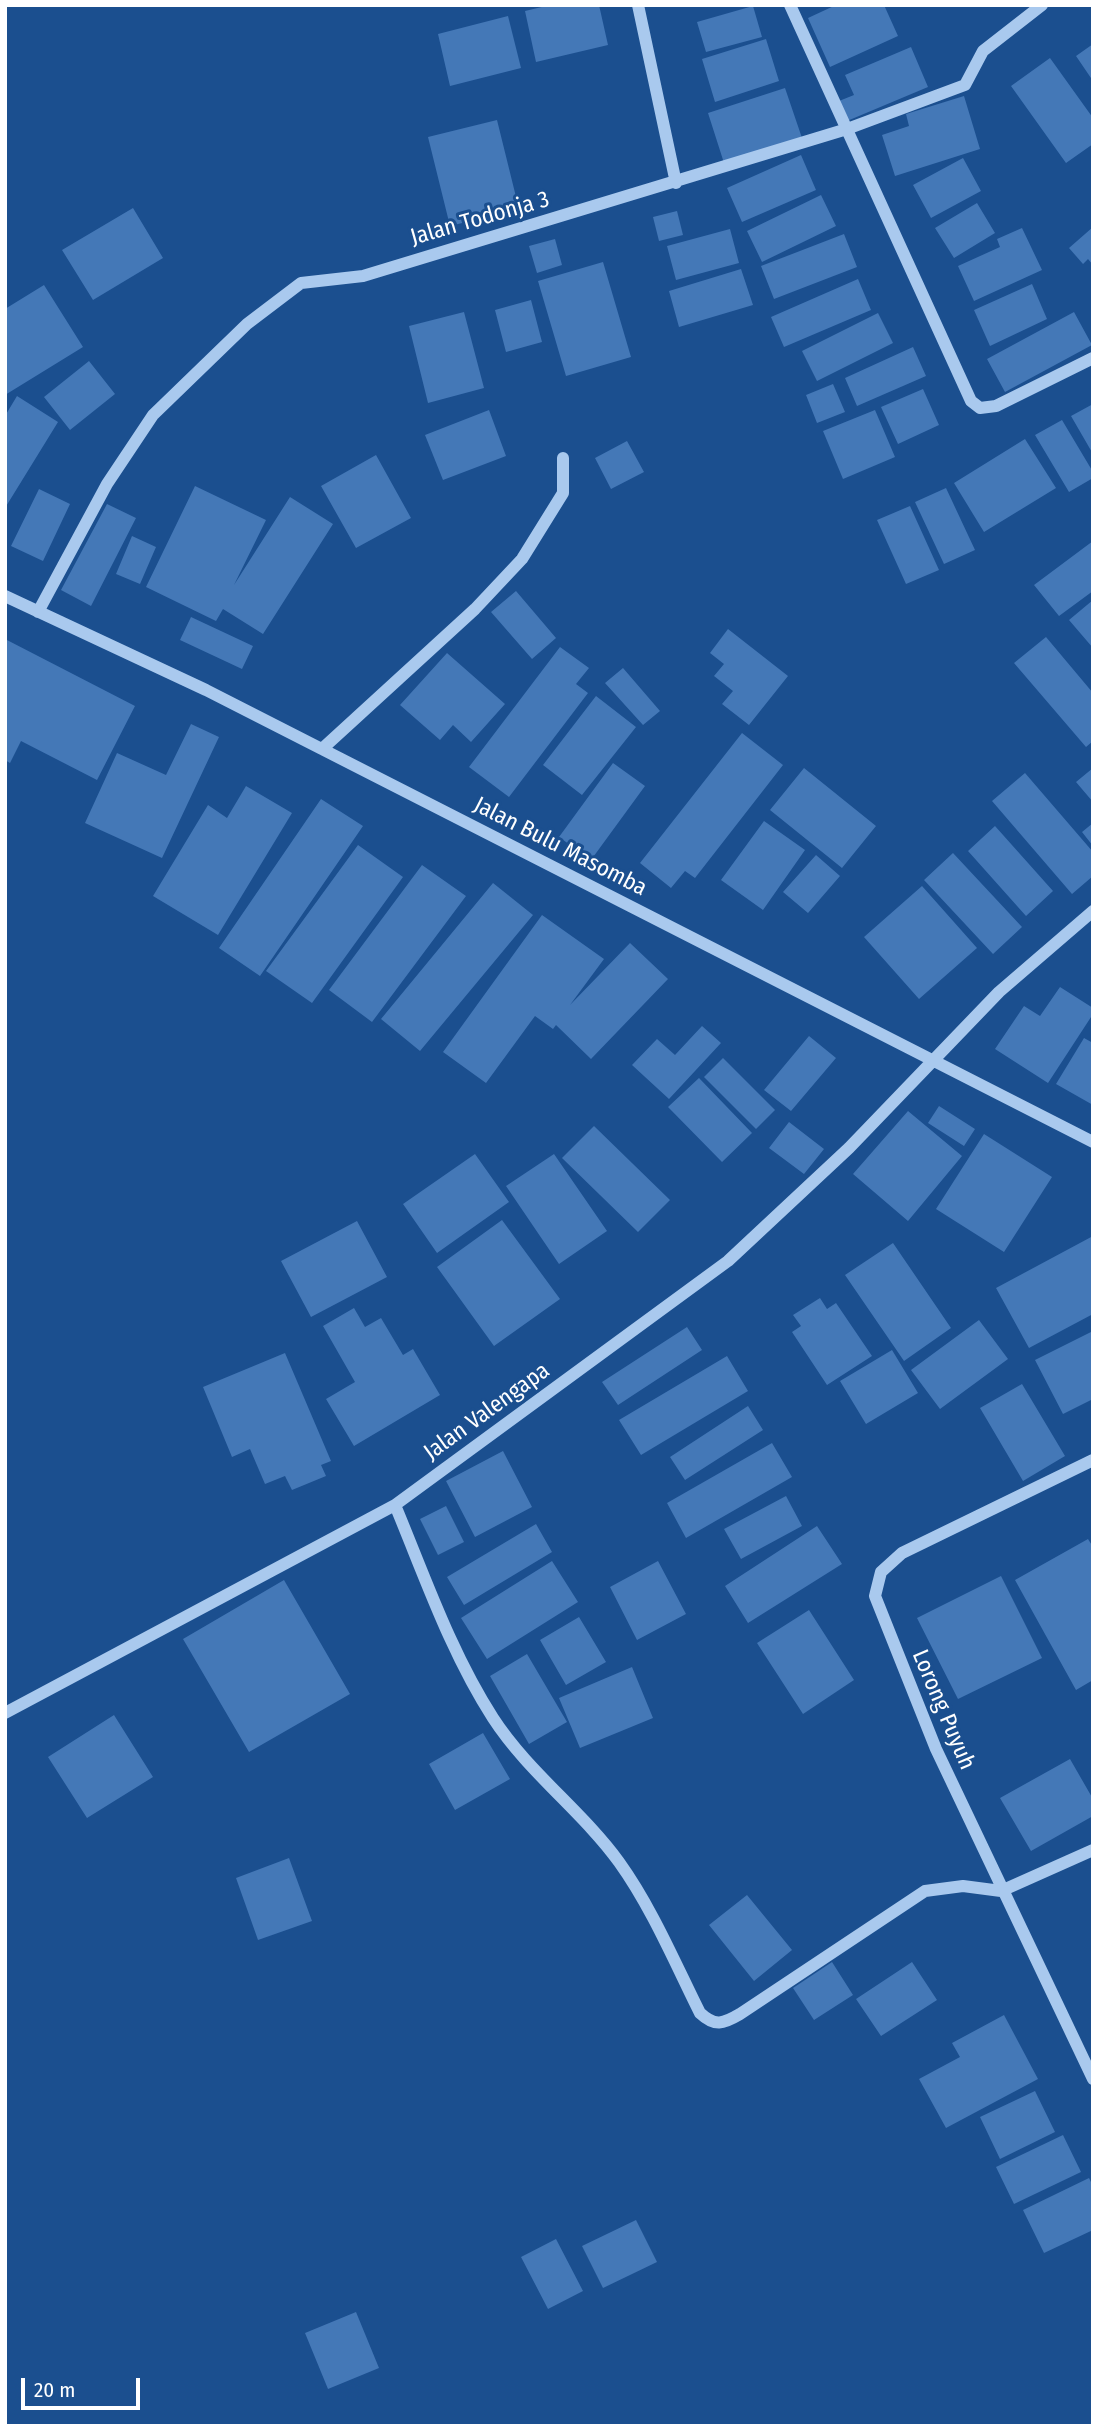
<!DOCTYPE html>
<style>
body{margin:0}
#map{position:relative;width:1098px;height:2431px;overflow:hidden;background:#1b4f8f;font-family:"Fira Sans Condensed",sans-serif}
canvas{display:block}
.frame{position:absolute;inset:0;border:7px solid #fff;pointer-events:none}
.scale{position:absolute;left:21px;top:2378px;width:119px;height:32px;box-sizing:border-box;border:4px solid #fff;border-top:0;padding-left:9px;font-size:21px;line-height:24px;white-space:nowrap;color:#fff;-webkit-text-stroke:5px #1b4f8f;paint-order:stroke}
</style>
<div id="map">
<canvas width="1098" height="2431"></canvas>
<div class="frame"></div>
<div class="scale">20 m</div>
</div>
<script>
const g = document.querySelector('canvas').getContext('2d');
g.lineJoin = 'round';
function fill(path, color) {
  g.fillStyle = color;
  g.fill(path, 'evenodd');
}
function trace(path, color, width, dash) {
  g.strokeStyle = color;
  g.lineWidth = width;
  g.lineCap = dash ? 'butt' : 'round';
  g.setLineDash(dash || []);
  g.stroke(path);
}
function drawText(font, color, halo, rows, align = 'center') {
  g.font = font + ' "Fira Sans Condensed",sans-serif';
  g.lineWidth = 6;
  g.setLineDash([]);
  g.textBaseline = 'middle';
  g.strokeStyle = halo;
  g.fillStyle = color;
  for (const [text, x, y, turn = 0] of rows) {
    g.save();
    g.translate(x, y);
    g.rotate((+turn || 0) * Math.PI / 180);
    g.textAlign = isNaN(turn) ? turn : align;
    if (halo) g.strokeText(text, 0, 0);
    g.fillText(text, 0, 0);
    g.restore();
  }
}
fill(new Path2D(`
 M 550,5 L 599,5 L 608,45 L 536,62 L 525,11 Z
 M 836,5 L 884,5 L 898,36 L 830,67 L 808,18 Z
 M 753,6 L 762,37 L 706,52 L 697,22 Z
 M 508,16 L 521,68 L 450,86 L 438,34 Z
 M 766,39 L 779,81 L 715,102 L 702,59 Z
 M 1093,44 L 1093,81 L 1076,56 Z
 M 911,47 L 928,87 L 847,121 L 839,101 L 854,95 L 845,75 Z
 M 1050,58 L 1093,118 L 1093,144 L 1066,163 L 1011,86 Z
 M 785,88 L 802,138 L 724,163 L 708,113 Z
 M 964,96 L 980,149 L 895,176 L 882,135 L 909,126 L 906,114 Z
 M 497,120 L 519,209 L 450,226 L 428,137 Z
 M 801,155 L 816,190 L 742,222 L 727,188 Z
 M 963,158 L 981,191 L 931,218 L 913,185 Z
 M 821,195 L 836,226 L 762,262 L 747,231 Z
 M 977,203 L 995,233 L 954,258 L 935,228 Z
 M 133,208 L 163,258 L 93,300 L 62,250 Z
 M 677,211 L 683,235 L 659,241 L 653,217 Z
 M 1093,227 L 1093,265 L 1088,259 L 1083,264 L 1069,248 Z
 M 1022,228 L 1042,270 L 974,301 L 958,266 L 1000,247 L 997,239 Z
 M 730,229 L 739,263 L 676,280 L 667,246 Z
 M 844,234 L 857,267 L 774,299 L 761,266 Z
 M 555,239 L 562,265 L 537,273 L 529,246 Z
 M 603,262 L 631,357 L 566,376 L 538,281 Z
 M 741,269 L 753,305 L 679,327 L 669,291 Z
 M 858,279 L 871,310 L 784,347 L 771,317 Z
 M 1032,284 L 1047,319 L 990,346 L 974,310 Z
 M 44,285 L 83,347 L 5,395 L 5,309 Z
 M 531,300 L 542,342 L 506,352 L 495,310 Z
 M 464,312 L 484,388 L 428,403 L 409,326 Z
 M 1074,312 L 1092,345 L 1005,392 L 987,359 Z
 M 878,313 L 893,343 L 817,381 L 802,351 Z
 M 913,347 L 926,376 L 857,406 L 845,378 Z
 M 89,361 L 115,394 L 70,430 L 44,397 Z
 M 833,384 L 845,412 L 817,423 L 806,395 Z
 M 923,389 L 939,425 L 898,444 L 881,407 Z
 M 17,396 L 58,422 L 5,508 L 5,416 Z
 M 1093,404 L 1093,454 L 1071,416 Z
 M 489,410 L 506,456 L 443,480 L 425,435 Z
 M 875,410 L 895,457 L 843,479 L 823,431 Z
 M 1062,420 L 1093,472 L 1093,478 L 1069,492 L 1035,435 Z
 M 1025,439 L 1056,488 L 984,532 L 954,483 Z
 M 627,441 L 644,472 L 611,489 L 595,458 Z
 M 376,455 L 411,518 L 356,548 L 321,486 Z
 M 195,486 L 266,520 L 234,585 L 290,497 L 333,524 L 263,634 L 223,609 L 216,621 L 146,587 Z
 M 946,488 L 975,550 L 944,564 L 915,502 Z
 M 39,489 L 70,504 L 43,561 L 11,546 Z
 M 107,504 L 136,518 L 91,606 L 61,590 Z
 M 910,506 L 939,570 L 906,584 L 877,520 Z
 M 132,536 L 156,547 L 140,584 L 116,574 Z
 M 1093,541 L 1093,591 L 1059,616 L 1034,585 Z
 M 516,591 L 556,638 L 532,659 L 491,612 Z
 M 1093,600 L 1093,648 L 1069,620 Z
 M 191,617 L 253,646 L 242,669 L 180,640 Z
 M 728,629 L 788,676 L 749,725 L 722,704 L 733,691 L 714,676 L 724,664 L 710,653 Z
 M 1046,637 L 1093,693 L 1093,741 L 1086,747 L 1014,663 Z
 M 5,639 L 135,706 L 97,780 L 21,741 L 10,763 L 5,760 Z
 M 560,647 L 589,668 L 576,684 L 588,693 L 509,797 L 469,767 Z
 M 447,653 L 505,704 L 471,742 L 453,725 L 440,740 L 400,705 Z
 M 623,668 L 660,711 L 643,725 L 605,683 Z
 M 596,696 L 636,727 L 582,795 L 543,765 Z
 M 191,724 L 219,737 L 162,858 L 85,823 L 117,753 L 166,775 Z
 M 742,733 L 783,765 L 695,878 L 685,871 L 671,888 L 640,863 Z
 M 613,763 L 645,786 L 591,860 L 559,837 Z
 M 804,768 L 876,826 L 842,868 L 770,810 Z
 M 1093,768 L 1093,802 L 1076,782 Z
 M 1025,773 L 1093,852 L 1093,876 L 1072,894 L 992,801 Z
 M 246,786 L 292,813 L 218,935 L 153,896 L 208,805 L 227,818 Z
 M 321,799 L 363,826 L 260,976 L 219,948 Z
 M 764,821 L 805,850 L 763,910 L 721,880 Z
 M 1093,823 L 1093,846 L 1082,832 Z
 M 995,826 L 1053,891 L 1026,916 L 968,851 Z
 M 358,845 L 403,877 L 312,1003 L 266,971 Z
 M 953,853 L 1022,927 L 993,954 L 924,880 Z
 M 816,855 L 840,876 L 808,913 L 783,892 Z
 M 422,865 L 466,896 L 372,1022 L 329,990 Z
 M 493,883 L 533,915 L 420,1051 L 381,1019 Z
 M 922,886 L 977,948 L 919,999 L 864,937 Z
 M 542,915 L 604,959 L 570,1005 L 630,943 L 668,979 L 591,1059 L 556,1025 L 553,1029 L 535,1016 L 486,1083 L 443,1052 Z
 M 1060,987 L 1093,1008 L 1093,1014 L 1048,1083 L 995,1049 L 1024,1006 L 1040,1016 Z
 M 702,1026 L 721,1043 L 669,1099 L 632,1065 L 657,1039 L 675,1055 Z
 M 809,1036 L 836,1058 L 791,1111 L 764,1090 Z
 M 1084,1038 L 1093,1043 L 1093,1105 L 1056,1084 Z
 M 723,1058 L 775,1110 L 756,1129 L 704,1077 Z
 M 699,1078 L 752,1133 L 722,1162 L 668,1107 Z
 M 939,1106 L 975,1129 L 964,1146 L 928,1123 Z
 M 908,1111 L 962,1156 L 908,1221 L 853,1174 Z
 M 789,1122 L 824,1149 L 804,1174 L 769,1148 Z
 M 594,1126 L 670,1200 L 638,1232 L 562,1158 Z
 M 984,1134 L 1052,1177 L 1004,1252 L 936,1209 Z
 M 475,1154 L 509,1202 L 437,1253 L 403,1204 Z
 M 554,1154 L 607,1231 L 559,1264 L 506,1186 Z
 M 502,1220 L 560,1299 L 494,1346 L 437,1267 Z
 M 357,1221 L 387,1277 L 311,1317 L 281,1261 Z
 M 1093,1236 L 1093,1314 L 1029,1348 L 996,1288 Z
 M 893,1243 L 951,1328 L 904,1361 L 845,1275 Z
 M 820,1298 L 827,1309 L 836,1303 L 872,1356 L 827,1385 L 792,1332 L 801,1326 L 793,1315 Z
 M 354,1308 L 365,1327 L 381,1318 L 403,1355 L 413,1349 L 440,1395 L 354,1446 L 326,1399 L 355,1382 L 323,1326 Z
 M 979,1320 L 1008,1359 L 940,1409 L 911,1370 Z
 M 687,1327 L 702,1350 L 618,1405 L 602,1382 Z
 M 1093,1331 L 1093,1399 L 1063,1414 L 1035,1360 Z
 M 892,1350 L 918,1393 L 866,1424 L 840,1381 Z
 M 285,1353 L 331,1461 L 321,1465 L 326,1476 L 292,1490 L 285,1476 L 265,1484 L 250,1449 L 232,1457 L 203,1387 Z
 M 727,1356 L 748,1391 L 641,1455 L 619,1420 Z
 M 1022,1384 L 1065,1456 L 1023,1481 L 980,1408 Z
 M 748,1406 L 763,1430 L 685,1480 L 670,1457 Z
 M 772,1443 L 792,1477 L 686,1538 L 667,1503 Z
 M 503,1451 L 532,1507 L 475,1537 L 446,1481 Z
 M 786,1496 L 802,1526 L 741,1559 L 724,1529 Z
 M 446,1506 L 464,1542 L 438,1555 L 420,1519 Z
 M 536,1524 L 552,1552 L 464,1605 L 447,1577 Z
 M 817,1526 L 842,1564 L 748,1623 L 725,1586 Z
 M 1088,1539 L 1093,1547 L 1093,1680 L 1076,1690 L 1015,1580 Z
 M 552,1561 L 578,1602 L 487,1659 L 461,1618 Z
 M 658,1561 L 686,1614 L 637,1640 L 610,1587 Z
 M 1001,1576 L 1042,1658 L 958,1699 L 917,1618 Z
 M 284,1580 L 350,1694 L 249,1752 L 183,1639 Z
 M 809,1610 L 854,1680 L 803,1714 L 757,1643 Z
 M 579,1617 L 606,1662 L 566,1685 L 540,1640 Z
 M 527,1654 L 567,1722 L 529,1744 L 490,1676 Z
 M 632,1667 L 653,1718 L 580,1748 L 559,1698 Z
 M 114,1715 L 153,1777 L 87,1818 L 48,1757 Z
 M 483,1733 L 510,1779 L 455,1810 L 429,1764 Z
 M 1070,1759 L 1093,1799 L 1093,1816 L 1031,1851 L 1000,1798 Z
 M 289,1858 L 312,1921 L 258,1940 L 236,1878 Z
 M 747,1895 L 792,1950 L 754,1981 L 709,1925 Z
 M 832,1962 L 853,1995 L 814,2020 L 793,1988 Z
 M 912,1962 L 937,2000 L 881,2036 L 856,1999 Z
 M 1004,2015 L 1038,2079 L 946,2128 L 919,2079 L 960,2057 L 952,2043 Z
 M 1035,2091 L 1055,2132 L 1000,2159 L 980,2117 Z
 M 1063,2135 L 1081,2172 L 1014,2204 L 996,2167 Z
 M 1089,2178 L 1093,2186 L 1093,2230 L 1044,2253 L 1023,2210 Z
 M 636,2220 L 657,2262 L 603,2288 L 582,2246 Z
 M 556,2239 L 583,2291 L 548,2309 L 521,2257 Z
 M 356,2312 L 379,2368 L 328,2389 L 305,2333 Z`), '#4478b7');
trace(new Path2D(`
 M 638,5 L 676,183
 M 790,5 L 971,401 L 980,408 L 996,406 L 1093,358
 M 5,596 L 206,690 L 1093,1142
 M 38,612 L 107,484 L 153,415 L 247,324 L 301,283 L 363,276 L 847,129 L 965,85 L 983,51 L 1042,5
 M 322,749 L 475,609 L 522,559 L 563,493 L 563,458
 M 1093,1460 L 902,1553 L 881,1572 L 875,1596 L 936,1749 L 1093,2079
 M 395,1505 C 425,1577 451,1653 493,1718 C 528,1772 582,1811 619,1862 C 652,1908 675,1963 700,2013 C 715,2027 723,2024 740,2014 L 925,1891 L 963,1886 L 1001,1891 L 1093,1850
 M 5,1713 L 395,1505 L 728,1261 L 849,1148 L 999,992 L 1093,911`), '#a9c9ee', 12);
drawText('23px', '#fff', '#1b4f8f', [
 ["Jalan Todonja 3",480,219,-16],
 ["Jalan Bulu Masomba",560,847,27],
 ["Jalan Valengapa",487,1412,-36],
 ["Lorong Puyuh",943,1710,67]
]);
</script>
